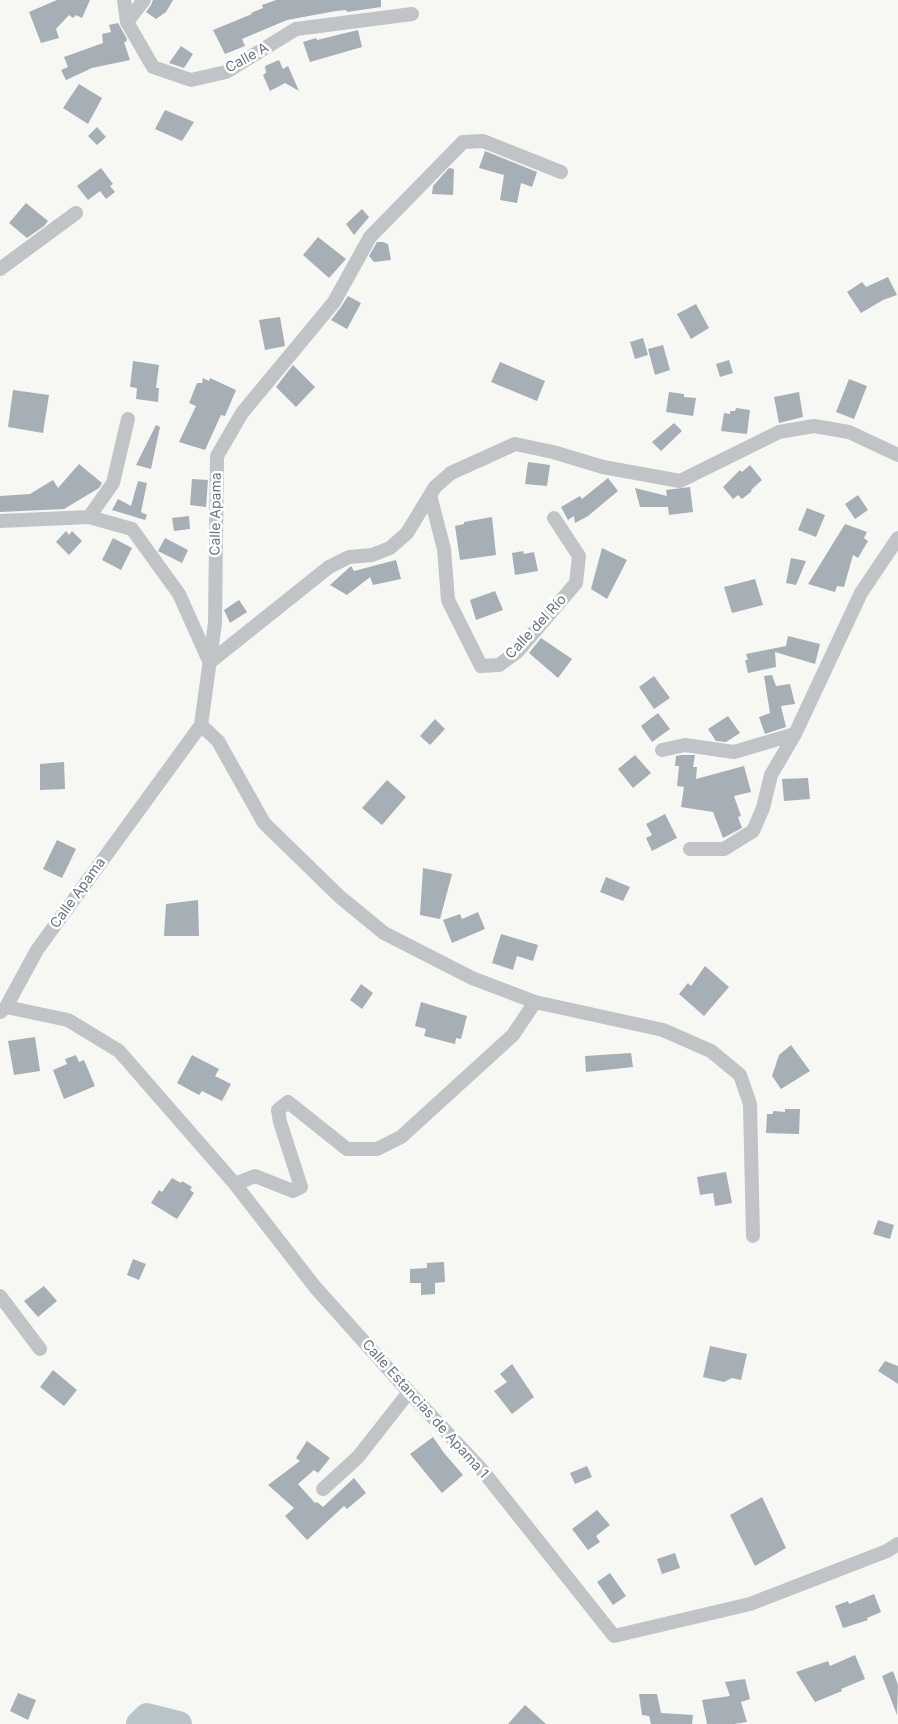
<!DOCTYPE html>
<meta charset="utf-8">
<style>
body{margin:0}
canvas{display:block;background:#f7f7f3}
</style>
<canvas width="898" height="1724"></canvas>
<script>
const g = document.querySelector('canvas').getContext('2d');
g.lineJoin = 'round';
function trace(path, color, width, dash) {
  g.strokeStyle = color;
  g.lineWidth = width;
  g.lineCap = dash ? 'butt' : 'round';
  g.setLineDash(dash || []);
  g.stroke(path);
}
function fill(path, color) {
  g.fillStyle = color;
  g.fill(path, 'evenodd');
}
function drawText(font, color, halo, rows, align = 'center') {
  g.font = font + ' Inter,sans-serif';
  g.lineWidth = 5;
  g.setLineDash([]);
  g.textBaseline = 'middle';
  g.strokeStyle = halo;
  g.fillStyle = color;
  for (const [text, x, y, turn = 0] of rows) {
    g.save();
    g.translate(x, y);
    g.rotate((+turn || 0) * Math.PI / 180);
    g.textAlign = isNaN(turn) ? turn : align;
    if (halo) g.strokeText(text, 0, 0);
    g.fillText(text, 0, 0);
    g.restore();
  }
}
trace(new Path2D(`
 M 139,1724 L 147,1716 L 179,1724`), '#b8c4c8', 26);
fill(new Path2D(`
 M 57,0 L 90,0 L 82,18 L 76,15 L 73,18 L 69,15 L 56,29 L 59,38 L 41,43 L 29,12 Z
 M 153,0 L 173,0 L 166,12 L 156,19 L 146,12 L 151,5 Z
 M 276,0 L 381,0 L 381,7 L 347,12 L 346,10 L 336,11 L 287,20 L 242,39 L 245,46 L 225,54 L 213,30 L 252,14 L 251,13 L 263,8 L 262,5 Z
 M 118,23 L 127,39 L 126,42 L 124,42 L 130,60 L 92,68 L 66,80 L 61,70 L 68,67 L 64,57 L 103,43 L 102,34 L 111,32 L 109,25 Z
 M 358,30 L 362,47 L 310,62 L 303,42 L 316,38 L 317,40 Z
 M 181,46 L 193,54 L 184,68 L 169,63 Z
 M 279,60 L 283,69 L 288,66 L 299,91 L 285,83 L 270,91 L 263,75 L 266,73 L 265,66 Z
 M 79,84 L 102,98 L 88,124 L 63,108 Z
 M 165,110 L 194,122 L 182,141 L 155,129 Z
 M 97,127 L 106,137 L 97,145 L 88,136 Z
 M 485,151 L 537,172 L 532,187 L 521,183 L 517,203 L 500,200 L 504,175 L 479,168 Z
 M 101,168 L 113,184 L 110,186 L 115,192 L 106,199 L 100,191 L 88,200 L 77,186 Z
 M 449,168 L 454,169 L 453,195 L 432,194 L 433,186 Z
 M 26,203 L 48,221 L 44,226 L 27,238 L 9,223 Z
 M 362,209 L 369,217 L 354,235 L 346,224 Z
 M 318,237 L 346,259 L 329,278 L 303,255 Z
 M 377,242 L 383,242 L 388,244 L 391,260 L 374,262 L 369,256 Z
 M 888,277 L 897,295 L 883,300 L 861,313 L 847,292 L 862,282 L 866,287 Z
 M 348,296 L 361,303 L 347,329 L 331,320 L 341,307 Z
 M 696,304 L 709,328 L 691,339 L 677,314 Z
 M 280,317 L 285,346 L 265,350 L 259,320 Z
 M 643,338 L 648,355 L 635,359 L 630,342 Z
 M 663,345 L 670,370 L 655,375 L 648,349 Z
 M 729,360 L 733,373 L 720,377 L 716,364 Z
 M 133,361 L 159,365 L 156,388 L 159,388 L 158,402 L 136,399 L 137,388 L 130,387 Z
 M 500,362 L 545,381 L 537,401 L 491,382 Z
 M 293,365 L 315,387 L 296,407 L 276,387 Z
 M 203,378 L 209,381 L 210,378 L 236,390 L 225,416 L 221,415 L 205,450 L 179,442 L 196,406 L 189,403 L 197,383 L 202,383 Z
 M 849,379 L 867,386 L 854,419 L 836,412 Z
 M 13,390 L 49,395 L 43,433 L 8,427 Z
 M 669,392 L 684,394 L 684,397 L 696,398 L 693,416 L 666,412 Z
 M 799,392 L 803,417 L 779,423 L 774,397 Z
 M 736,408 L 750,410 L 747,434 L 721,431 L 724,413 L 730,414 L 730,411 L 735,411 Z
 M 674,423 L 682,431 L 661,451 L 652,442 Z
 M 156,425 L 160,427 L 151,469 L 136,465 Z
 M 528,462 L 550,465 L 547,486 L 525,484 Z
 M 79,464 L 102,483 L 99,488 L 64,509 L 0,512 L 0,496 L 30,494 L 53,480 L 58,488 Z
 M 750,465 L 762,480 L 751,490 L 752,491 L 742,499 L 738,495 L 733,499 L 723,487 L 740,470 L 742,472 Z
 M 608,478 L 618,491 L 588,516 L 575,523 L 574,516 L 568,520 L 561,507 L 580,496 L 582,499 Z
 M 192,479 L 208,480 L 206,507 L 190,505 Z
 M 138,481 L 147,483 L 141,512 L 147,515 L 145,520 L 112,510 L 118,499 L 131,506 Z
 M 690,487 L 693,512 L 669,515 L 668,507 L 640,507 L 635,488 L 667,496 L 666,490 Z
 M 858,495 L 868,510 L 855,519 L 845,504 Z
 M 807,508 L 825,515 L 816,537 L 798,530 Z
 M 189,516 L 190,529 L 174,531 L 172,518 Z
 M 492,517 L 496,555 L 460,560 L 455,526 L 464,524 L 464,522 Z
 M 845,524 L 867,532 L 864,538 L 868,541 L 858,558 L 853,555 L 844,587 L 837,586 L 835,592 L 808,584 Z
 M 66,531 L 69,535 L 72,531 L 82,541 L 69,555 L 56,542 Z
 M 113,538 L 132,548 L 121,570 L 102,560 Z
 M 165,538 L 188,550 L 182,563 L 158,551 Z
 M 602,548 L 627,560 L 607,599 L 591,589 Z
 M 523,551 L 524,554 L 534,552 L 538,571 L 515,575 L 512,553 Z
 M 791,558 L 806,561 L 796,585 L 786,583 Z
 M 396,560 L 401,579 L 373,585 L 370,577 L 347,595 L 330,585 L 351,566 L 354,571 Z
 M 755,579 L 763,605 L 732,613 L 724,587 Z
 M 495,591 L 503,610 L 476,620 L 470,600 Z
 M 239,600 L 247,612 L 230,623 L 224,610 Z
 M 788,636 L 820,644 L 815,664 L 775,652 L 776,667 L 748,673 L 745,660 L 748,660 L 746,654 L 786,646 Z
 M 541,638 L 572,659 L 558,678 L 529,653 Z
 M 772,675 L 776,686 L 790,684 L 795,704 L 781,706 L 786,727 L 765,734 L 759,717 L 770,713 L 764,676 Z
 M 654,676 L 670,698 L 654,709 L 639,687 Z
 M 658,713 L 670,729 L 652,742 L 641,726 Z
 M 728,716 L 740,733 L 726,742 L 716,741 L 708,729 Z
 M 435,719 L 445,729 L 430,745 L 420,736 Z
 M 635,755 L 651,773 L 633,788 L 618,769 Z
 M 682,755 L 695,755 L 693,767 L 697,767 L 696,779 L 744,766 L 751,792 L 734,796 L 741,816 L 738,817 L 742,828 L 723,838 L 713,812 L 681,807 L 684,787 L 677,786 L 679,766 L 675,766 L 676,756 Z
 M 64,762 L 65,789 L 40,790 L 40,764 Z
 M 808,778 L 810,799 L 784,801 L 782,779 Z
 M 387,780 L 406,797 L 382,825 L 362,808 Z
 M 665,814 L 677,838 L 652,851 L 646,838 L 652,835 L 646,824 Z
 M 57,840 L 76,849 L 62,878 L 43,869 Z
 M 423,868 L 452,874 L 440,919 L 420,915 Z
 M 606,877 L 630,887 L 623,901 L 600,892 Z
 M 198,900 L 199,936 L 164,936 L 166,904 Z
 M 478,912 L 485,929 L 452,943 L 443,920 L 460,914 L 462,919 Z
 M 501,934 L 538,945 L 533,961 L 517,956 L 513,970 L 492,963 Z
 M 705,966 L 729,987 L 704,1016 L 679,994 L 688,983 L 691,986 Z
 M 361,984 L 373,993 L 362,1009 L 350,1000 Z
 M 421,1002 L 467,1016 L 461,1039 L 456,1038 L 455,1044 L 424,1036 L 426,1029 L 415,1026 Z
 M 35,1037 L 40,1071 L 14,1075 L 8,1041 Z
 M 791,1045 L 810,1071 L 781,1089 L 772,1076 L 779,1055 Z
 M 631,1053 L 633,1067 L 586,1072 L 585,1056 Z
 M 76,1055 L 79,1062 L 84,1060 L 95,1086 L 64,1099 L 53,1070 L 67,1064 L 65,1059 Z
 M 192,1055 L 219,1069 L 215,1076 L 231,1084 L 222,1101 L 202,1091 L 199,1095 L 177,1083 Z
 M 785,1109 L 800,1109 L 799,1134 L 766,1133 L 767,1114 L 773,1114 L 773,1111 L 785,1112 Z
 M 726,1172 L 732,1203 L 715,1206 L 713,1193 L 700,1195 L 697,1177 Z
 M 172,1178 L 181,1183 L 182,1181 L 192,1187 L 190,1190 L 194,1193 L 177,1219 L 151,1203 L 159,1190 L 162,1192 Z
 M 878,1220 L 894,1225 L 890,1239 L 873,1234 Z
 M 133,1259 L 146,1264 L 139,1280 L 127,1275 Z
 M 444,1262 L 445,1282 L 435,1283 L 435,1294 L 421,1295 L 421,1283 L 410,1283 L 410,1269 L 427,1268 L 427,1263 Z
 M 44,1286 L 57,1301 L 38,1317 L 24,1301 Z
 M 710,1346 L 747,1354 L 741,1380 L 732,1378 L 724,1382 L 703,1377 Z
 M 885,1361 L 898,1366 L 898,1384 L 878,1371 Z
 M 512,1364 L 534,1397 L 512,1414 L 494,1391 L 507,1382 L 500,1374 Z
 M 53,1370 L 77,1390 L 64,1406 L 40,1387 Z
 M 433,1437 L 444,1453 L 463,1475 L 442,1493 L 410,1454 Z
 M 307,1441 L 330,1458 L 318,1473 L 314,1470 L 298,1484 L 315,1503 L 317,1502 L 323,1507 L 354,1478 L 366,1493 L 347,1509 L 344,1506 L 307,1540 L 285,1516 L 294,1508 L 268,1485 L 300,1461 L 296,1458 Z
 M 587,1466 L 592,1477 L 575,1484 L 570,1473 Z
 M 762,1497 L 786,1548 L 755,1566 L 730,1515 Z
 M 597,1510 L 610,1525 L 596,1536 L 600,1542 L 588,1550 L 572,1529 Z
 M 675,1553 L 680,1568 L 662,1574 L 657,1559 Z
 M 610,1573 L 626,1596 L 613,1605 L 597,1582 Z
 M 874,1594 L 881,1612 L 867,1618 L 868,1620 L 843,1628 L 835,1606 L 848,1601 L 849,1604 Z
 M 855,1655 L 865,1679 L 841,1689 L 842,1691 L 815,1702 L 796,1672 L 828,1661 L 830,1666 Z
 M 893,1671 L 898,1685 L 897,1715 L 882,1676 Z
 M 745,1679 L 750,1699 L 741,1702 L 747,1722 L 734,1724 L 707,1724 L 702,1700 L 730,1696 L 725,1682 Z
 M 18,1693 L 36,1700 L 28,1720 L 10,1711 Z
 M 639,1694 L 657,1694 L 661,1713 L 693,1715 L 692,1724 L 651,1724 L 649,1716 L 642,1715 Z
 M 525,1705 L 546,1724 L 508,1724 Z`), '#a6afb5');
trace(new Path2D(`
 M 124,0 L 127,22 L 153,67 L 191,80 L 226,72 L 296,29 L 412,14
 M 127,22 L 144,0
 M 0,269 L 76,213
 M 430,495 L 444,549 L 448,600 L 481,666 L 499,665 L 518,651 L 576,583 L 579,556 L 554,518
 M 89,517 L 113,483 L 128,419
 M 0,521 L 89,517 L 132,529 L 179,594 L 209,661
 M 210,662 L 329,567 L 349,557 L 372,555 L 390,548 L 407,533 L 435,487 L 451,473 L 515,444 L 553,452 L 603,467 L 680,481 L 779,432 L 814,426 L 849,432 L 898,455
 M 201,725 L 218,741 L 264,823 L 340,897 L 384,933 L 472,978 L 535,1002 L 663,1030 L 711,1051 L 740,1075 L 750,1104 L 753,1236
 M 662,750 L 685,745 L 734,752 L 795,734
 M 690,849 L 724,849 L 753,831 L 763,808 L 771,775 L 795,734 L 861,593 L 898,538
 M 6,1007 L 68,1020 L 119,1051 L 235,1184 L 315,1287 L 409,1392 L 482,1470 L 614,1636 L 750,1604 L 887,1551 L 898,1544
 M 0,1012 L 6,1007 L 37,950 L 201,725 L 215,623 L 217,456 L 242,413 L 334,302 L 370,237 L 463,142 L 483,141 L 561,172
 M 235,1184 L 255,1176 L 293,1191 L 301,1187 L 280,1122 L 278,1110 L 288,1102 L 347,1149 L 377,1149 L 401,1137 L 513,1035 L 535,1002
 M 0,1296 L 40,1349
 M 323,1489 L 358,1457 L 409,1392`), '#c0c4c7', 14);
drawText('14px', '#667784', '#fff', [
 ["Calle A",247,58,-29],
 ["Calle Apama",216,514,-89],
 ["Calle del Río",536,627,-47],
 ["Calle Apama",78,893,-54],
 ["Calle Estancias de Apama 1",425,1409,48]
]);
</script>
